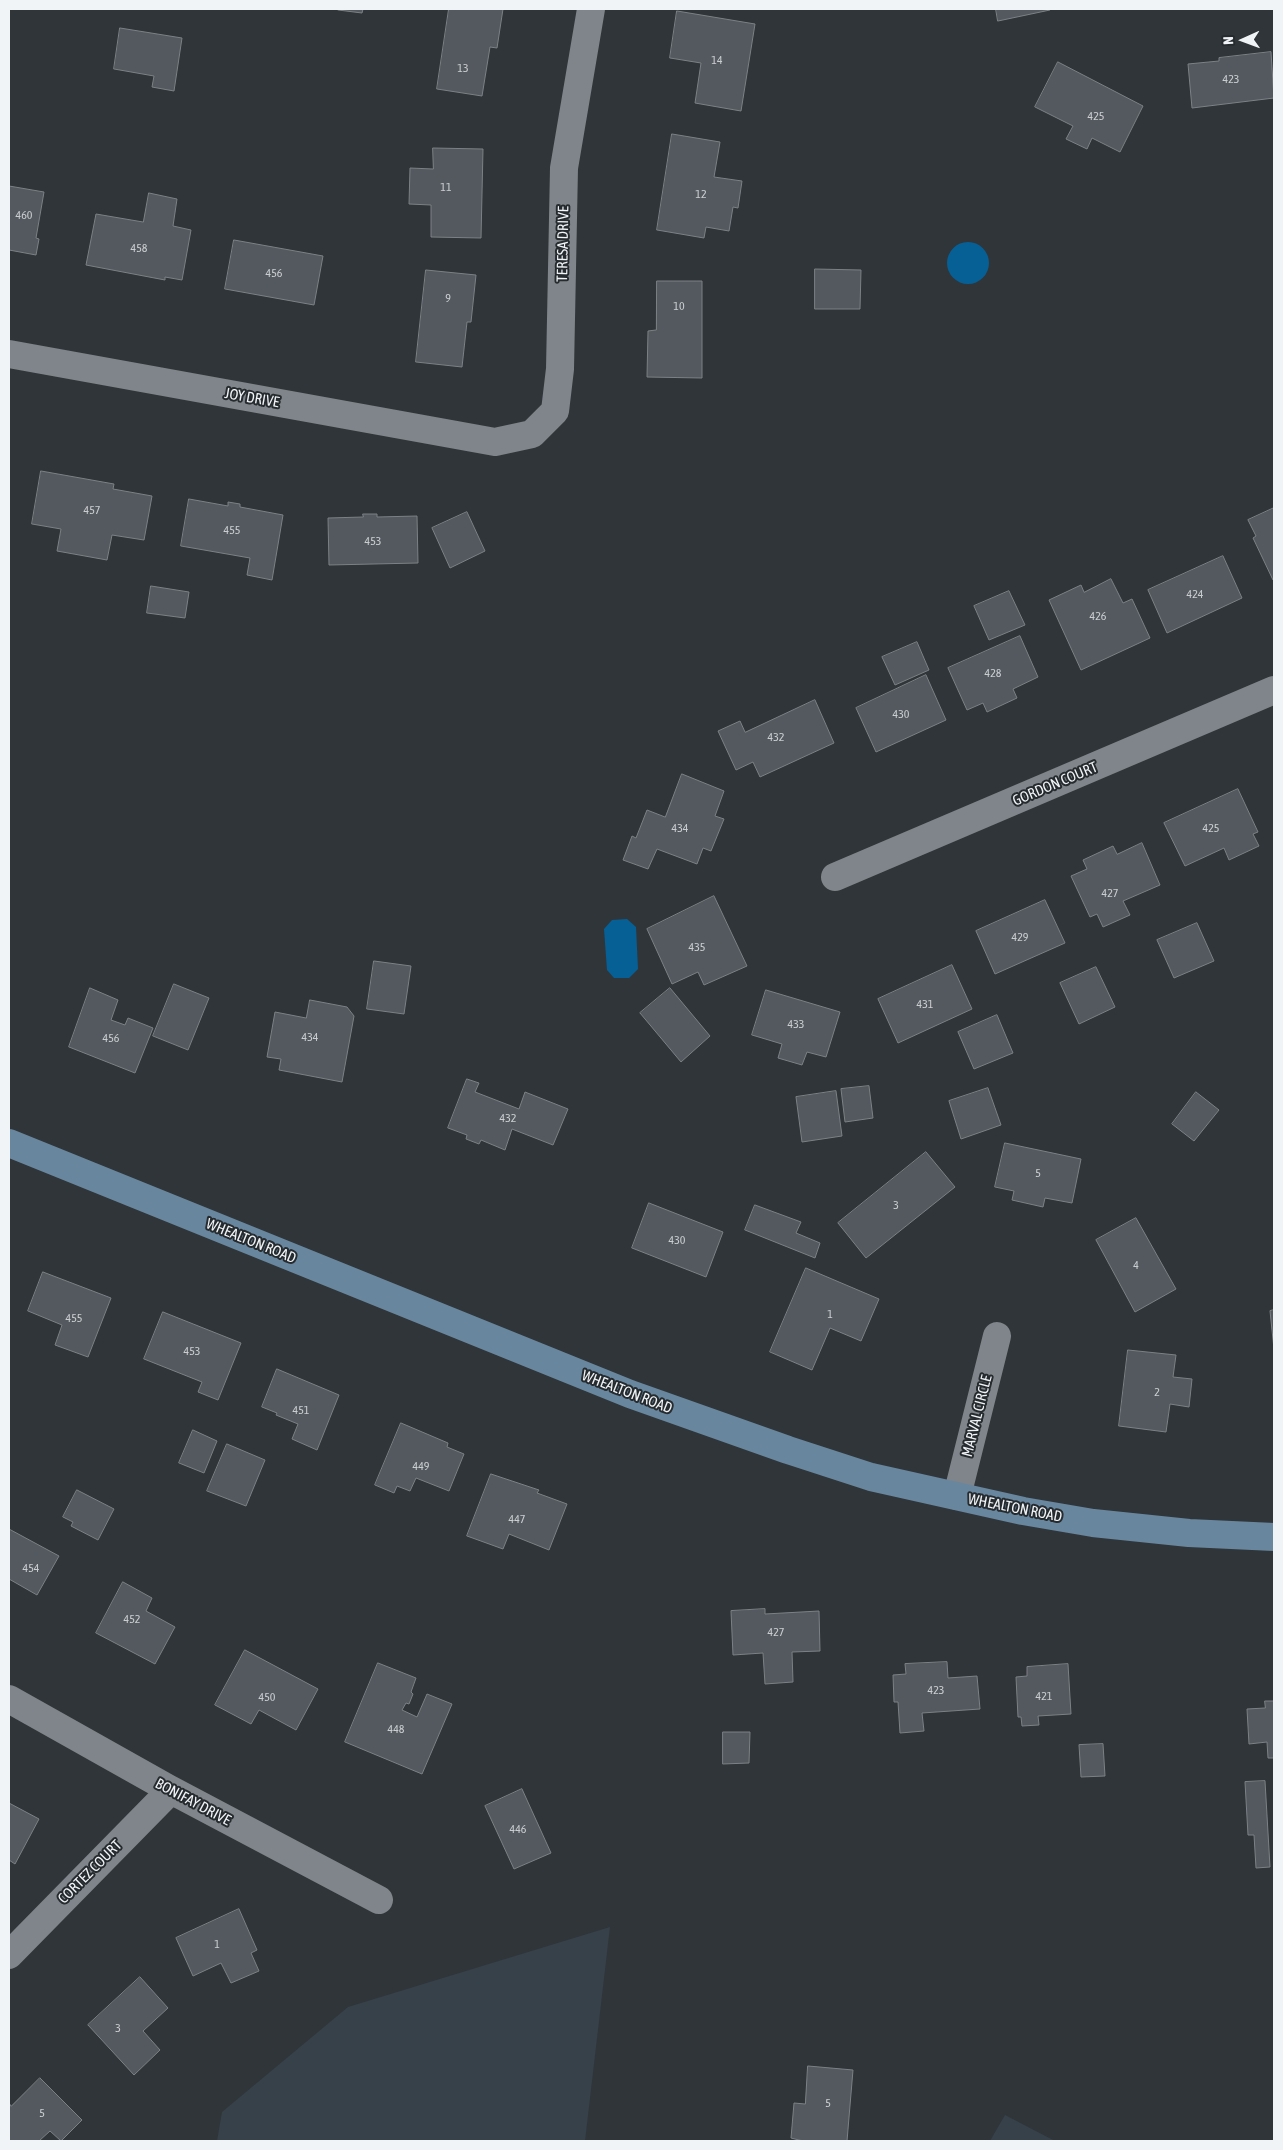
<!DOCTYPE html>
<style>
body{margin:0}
#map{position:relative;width:1283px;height:2150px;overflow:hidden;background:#303539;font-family:"Asap Condensed",sans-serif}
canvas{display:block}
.frame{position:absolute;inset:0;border:10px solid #f1f4f7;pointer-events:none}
.north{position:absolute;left:1218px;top:15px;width:50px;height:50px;-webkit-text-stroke:4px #262b2f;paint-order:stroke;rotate:268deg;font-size:14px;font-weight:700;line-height:20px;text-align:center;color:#f1f4f7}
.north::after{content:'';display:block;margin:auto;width:18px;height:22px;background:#f1f4f7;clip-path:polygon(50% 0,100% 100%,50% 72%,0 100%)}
</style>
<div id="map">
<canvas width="1283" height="2150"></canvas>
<div class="frame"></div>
<div class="north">N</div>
</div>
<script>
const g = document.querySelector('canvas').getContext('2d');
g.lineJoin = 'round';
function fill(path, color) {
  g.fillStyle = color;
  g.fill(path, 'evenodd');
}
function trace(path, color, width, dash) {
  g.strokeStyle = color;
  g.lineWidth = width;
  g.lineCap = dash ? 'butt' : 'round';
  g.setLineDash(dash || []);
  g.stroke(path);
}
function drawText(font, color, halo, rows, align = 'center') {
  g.font = font + ' "Asap Condensed",sans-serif';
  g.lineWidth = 4;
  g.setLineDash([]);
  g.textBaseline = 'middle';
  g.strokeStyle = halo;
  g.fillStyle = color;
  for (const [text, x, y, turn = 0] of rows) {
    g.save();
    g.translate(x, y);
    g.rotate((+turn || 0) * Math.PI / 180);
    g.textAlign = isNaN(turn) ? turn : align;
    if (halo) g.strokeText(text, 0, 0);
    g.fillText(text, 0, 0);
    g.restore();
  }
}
fill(new Path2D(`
 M 610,1927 L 585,2141 L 217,2141 L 222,2112 L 348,2007 Z
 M 1005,2115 L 1055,2141 L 990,2141 Z`), '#37414a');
fill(new Path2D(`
 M947 263a21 21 0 1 1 42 0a21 21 0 1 1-42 0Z
 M 627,919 L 636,927 L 638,969 L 629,978 L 614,978 L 607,970 L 604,929 L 612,920 Z`), '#066095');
const building = new Path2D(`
 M 338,9 L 363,9 L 362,13 L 338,10 Z
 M 449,9 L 503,9 L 497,48 L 490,47 L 482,96 L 437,89 Z
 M 996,9 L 1050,9 L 1050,10 L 998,21 Z
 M 677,11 L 755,24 L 741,111 L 695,103 L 701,63 L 670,58 Z
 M 120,28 L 182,38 L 174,91 L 152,87 L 154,76 L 114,69 Z
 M 1271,52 L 1274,98 L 1192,108 L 1188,64 L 1219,61 L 1219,58 Z
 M 1058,62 L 1143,106 L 1120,152 L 1092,138 L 1087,149 L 1066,139 L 1073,126 L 1035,107 Z
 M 672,134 L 720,142 L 714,177 L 742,181 L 738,208 L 733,207 L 729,231 L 706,227 L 704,238 L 657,230 Z
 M 433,148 L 483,149 L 481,238 L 431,237 L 431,205 L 409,204 L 410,168 L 433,169 Z
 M 9,186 L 44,192 L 36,238 L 39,239 L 36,255 L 9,250 Z
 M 149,193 L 177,199 L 173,226 L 191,230 L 182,280 L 165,277 L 165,280 L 86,265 L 96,214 L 143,222 Z
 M 234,240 L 323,256 L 314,305 L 225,289 Z
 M 815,269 L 861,270 L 860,309 L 815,309 Z
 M 426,270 L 476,275 L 471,322 L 467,322 L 462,367 L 416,362 Z
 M 657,281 L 702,281 L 702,378 L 647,377 L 648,331 L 656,330 Z
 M 41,471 L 114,484 L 113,489 L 152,496 L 144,540 L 112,535 L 107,560 L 57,551 L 61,529 L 32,524 Z
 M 189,499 L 228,506 L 228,502 L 240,504 L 240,507 L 283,515 L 272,580 L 247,575 L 250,558 L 181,546 Z
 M 1274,508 L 1274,580 L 1273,580 L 1253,538 L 1256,536 L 1248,520 Z
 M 467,512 L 485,551 L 450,568 L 432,528 Z
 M 363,514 L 377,514 L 377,517 L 417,516 L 418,563 L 329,565 L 328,518 L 363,517 Z
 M 1223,556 L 1242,598 L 1167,633 L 1148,590 Z
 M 1111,579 L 1123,603 L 1132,599 L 1150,638 L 1081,670 L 1049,600 L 1081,585 L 1084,592 Z
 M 151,586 L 189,592 L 185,618 L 147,613 Z
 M 1009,591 L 1025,625 L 989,640 L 974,606 Z
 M 1020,636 L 1038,677 L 1013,689 L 1017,698 L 987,712 L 983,703 L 967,710 L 948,668 Z
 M 917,642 L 929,670 L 895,685 L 882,657 Z
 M 926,675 L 946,720 L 876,752 L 856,708 Z
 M 815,700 L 834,743 L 760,777 L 753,762 L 736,770 L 718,731 L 740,721 L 745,732 Z
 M 682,774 L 724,791 L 715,816 L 724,819 L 711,851 L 703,848 L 697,864 L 657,849 L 648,869 L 623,860 L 632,836 L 636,838 L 647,810 L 665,817 Z
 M 1238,789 L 1258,832 L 1253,834 L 1259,846 L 1229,860 L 1224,848 L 1185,866 L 1164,823 Z
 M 1142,843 L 1160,885 L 1123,901 L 1130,915 L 1103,927 L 1097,914 L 1090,917 L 1071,876 L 1087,869 L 1083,860 L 1113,846 L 1117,854 Z
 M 714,896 L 747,966 L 704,985 L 698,972 L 672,984 L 647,929 Z
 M 1045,900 L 1065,943 L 995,974 L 976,931 Z
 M 1197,923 L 1214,961 L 1174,978 L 1157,940 Z
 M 374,961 L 411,966 L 404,1014 L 367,1009 Z
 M 952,965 L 972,1009 L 898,1043 L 878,999 Z
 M 1096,967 L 1115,1007 L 1079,1024 L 1060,983 Z
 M 174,984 L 209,998 L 188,1050 L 153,1036 Z
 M 90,988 L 118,1000 L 111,1020 L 125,1025 L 128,1018 L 153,1028 L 135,1073 L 69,1047 Z
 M 670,988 L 710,1036 L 681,1062 L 640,1013 Z
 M 766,990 L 840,1012 L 826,1057 L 807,1052 L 802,1065 L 778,1058 L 782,1044 L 752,1035 Z
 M 310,1000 L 347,1007 L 354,1016 L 342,1082 L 279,1070 L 281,1059 L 267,1057 L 275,1012 L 306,1018 Z
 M 997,1015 L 1013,1053 L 974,1069 L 958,1032 Z
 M 467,1079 L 479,1083 L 475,1092 L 519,1109 L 525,1092 L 568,1109 L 553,1145 L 512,1129 L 505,1150 L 481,1140 L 479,1144 L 466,1139 L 467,1135 L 448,1128 Z
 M 869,1086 L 873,1118 L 845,1122 L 841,1089 Z
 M 988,1088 L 1001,1125 L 961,1139 L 949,1101 Z
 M 836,1091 L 842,1136 L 802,1142 L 796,1097 Z
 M 1196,1092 L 1219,1110 L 1194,1141 L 1172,1124 Z
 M 1005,1143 L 1081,1159 L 1072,1203 L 1045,1198 L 1043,1207 L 1012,1200 L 1014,1191 L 995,1187 Z
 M 926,1152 L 955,1187 L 866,1258 L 838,1223 Z
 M 649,1203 L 723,1232 L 706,1277 L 632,1248 Z
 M 755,1205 L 801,1222 L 796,1233 L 820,1243 L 815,1258 L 745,1230 Z
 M 1136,1218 L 1176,1289 L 1135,1312 L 1096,1240 Z
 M 806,1268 L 879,1299 L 861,1341 L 830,1328 L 812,1370 L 770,1352 Z
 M 43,1272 L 111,1298 L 88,1357 L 55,1345 L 62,1325 L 28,1311 Z
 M 1274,1310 L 1274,1349 L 1270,1311 Z
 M 163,1312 L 241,1343 L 218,1400 L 198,1392 L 202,1382 L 144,1359 Z
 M 1128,1350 L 1176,1355 L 1173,1377 L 1192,1379 L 1189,1407 L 1170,1404 L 1166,1432 L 1119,1426 Z
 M 277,1369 L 339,1395 L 317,1450 L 292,1439 L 298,1424 L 276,1415 L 277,1413 L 262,1407 Z
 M 401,1423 L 448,1443 L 447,1447 L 464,1454 L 449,1491 L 416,1478 L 410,1491 L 397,1486 L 394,1493 L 375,1485 Z
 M 193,1430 L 217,1441 L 204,1473 L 179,1463 Z
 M 227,1444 L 265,1460 L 246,1506 L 207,1491 Z
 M 491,1474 L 539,1490 L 537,1493 L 567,1504 L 549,1550 L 509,1534 L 503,1549 L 467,1536 Z
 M 77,1490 L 114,1509 L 98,1540 L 71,1526 L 73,1522 L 63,1517 Z
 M 9,1529 L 59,1556 L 37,1595 L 9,1579 Z
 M 123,1582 L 152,1598 L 146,1611 L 175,1627 L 155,1664 L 96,1633 Z
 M 765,1609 L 765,1614 L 819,1611 L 820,1651 L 792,1652 L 793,1682 L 765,1684 L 763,1653 L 733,1655 L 731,1611 Z
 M 245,1650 L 318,1689 L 296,1730 L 259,1710 L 251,1724 L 215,1705 Z
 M 947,1662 L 948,1678 L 977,1676 L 980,1709 L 922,1713 L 924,1731 L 900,1733 L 898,1702 L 894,1702 L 893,1675 L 906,1674 L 905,1664 Z
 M 378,1663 L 416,1678 L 411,1692 L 413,1694 L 409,1704 L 406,1703 L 402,1710 L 417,1717 L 427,1694 L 452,1704 L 422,1774 L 345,1742 Z
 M 1068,1664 L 1071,1714 L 1038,1716 L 1039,1725 L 1022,1726 L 1021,1717 L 1018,1717 L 1016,1677 L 1027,1676 L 1027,1667 Z
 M 1265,1701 L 1274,1701 L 1274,1758 L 1268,1758 L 1267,1742 L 1249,1744 L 1247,1709 L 1265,1708 Z
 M 723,1732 L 750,1732 L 749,1763 L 723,1764 Z
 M 1103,1744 L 1105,1776 L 1081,1777 L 1079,1745 Z
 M 1265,1781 L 1270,1867 L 1256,1868 L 1254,1835 L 1248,1835 L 1245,1782 Z
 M 522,1789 L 551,1853 L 514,1869 L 485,1806 Z
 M 9,1803 L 39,1819 L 15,1864 L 9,1860 Z
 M 239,1909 L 257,1950 L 251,1953 L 259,1971 L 231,1983 L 221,1963 L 193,1976 L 176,1938 Z
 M 140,1977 L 168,2008 L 143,2031 L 160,2050 L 134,2075 L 88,2025 Z
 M 808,2066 L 853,2070 L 847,2141 L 803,2141 L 791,2138 L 794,2103 L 805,2104 Z
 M 40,2078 L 82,2120 L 61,2141 L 50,2131 L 39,2141 L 9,2141 L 9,2103 L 11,2106 Z`);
fill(building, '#53595e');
trace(building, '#7c8186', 1);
trace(new Path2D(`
 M 9,354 L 495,442 L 532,434 L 555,411 L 560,369 L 564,168 L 591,9
 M 835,877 L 1274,690
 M 957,1496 L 997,1336
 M 9,1699 L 171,1790 L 379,1900
 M 9,1955 L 171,1790`), '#7f858a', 28);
trace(new Path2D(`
 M 9,1143 L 630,1394 L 788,1450 L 871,1477 L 1023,1511 L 1093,1523 L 1189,1533 L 1274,1537`), '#68879e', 28);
drawText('12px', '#cacdd1', null, [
 ["14",717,60],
 ["13",463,68],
 ["423",1231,79],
 ["425",1096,116],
 ["11",446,187],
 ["12",701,194],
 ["460",24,215],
 ["458",139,248],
 ["456",274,273],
 ["9",448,298],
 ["10",679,306],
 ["457",92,510],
 ["455",232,530],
 ["453",373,541],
 ["424",1195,594],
 ["426",1098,616],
 ["428",993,673],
 ["430",901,714],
 ["432",776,737],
 ["434",680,828],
 ["425",1211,828],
 ["427",1110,893],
 ["429",1020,937],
 ["435",697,947],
 ["431",925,1004],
 ["433",796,1024],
 ["434",310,1037],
 ["456",111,1038],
 ["432",508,1118],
 ["5",1038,1173],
 ["3",896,1205],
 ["430",677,1240],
 ["4",1136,1265],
 ["1",830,1314],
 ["455",74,1318],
 ["453",192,1351],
 ["2",1157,1392],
 ["451",301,1410],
 ["449",421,1466],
 ["447",517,1519],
 ["454",31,1568],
 ["452",132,1619],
 ["427",776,1632],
 ["423",936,1690],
 ["421",1044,1696],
 ["450",267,1697],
 ["448",396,1729],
 ["446",518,1829],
 ["1",217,1944],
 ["3",118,2028],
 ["5",828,2103],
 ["5",42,2113]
]);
drawText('15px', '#f1f4f7', '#262b2f', [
 ["TERESA DRIVE",563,244,-89],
 ["JOY DRIVE",252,398,10],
 ["GORDON COURT",1055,784,-23],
 ["WHEALTON ROAD",251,1241,22],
 ["WHEALTON ROAD",627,1392,21],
 ["MARVAL CIRCLE",977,1416,-76],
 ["WHEALTON ROAD",1015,1508,11],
 ["BONIFAY DRIVE",193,1802,28],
 ["CORTEZ COURT",90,1872,-45]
]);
</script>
